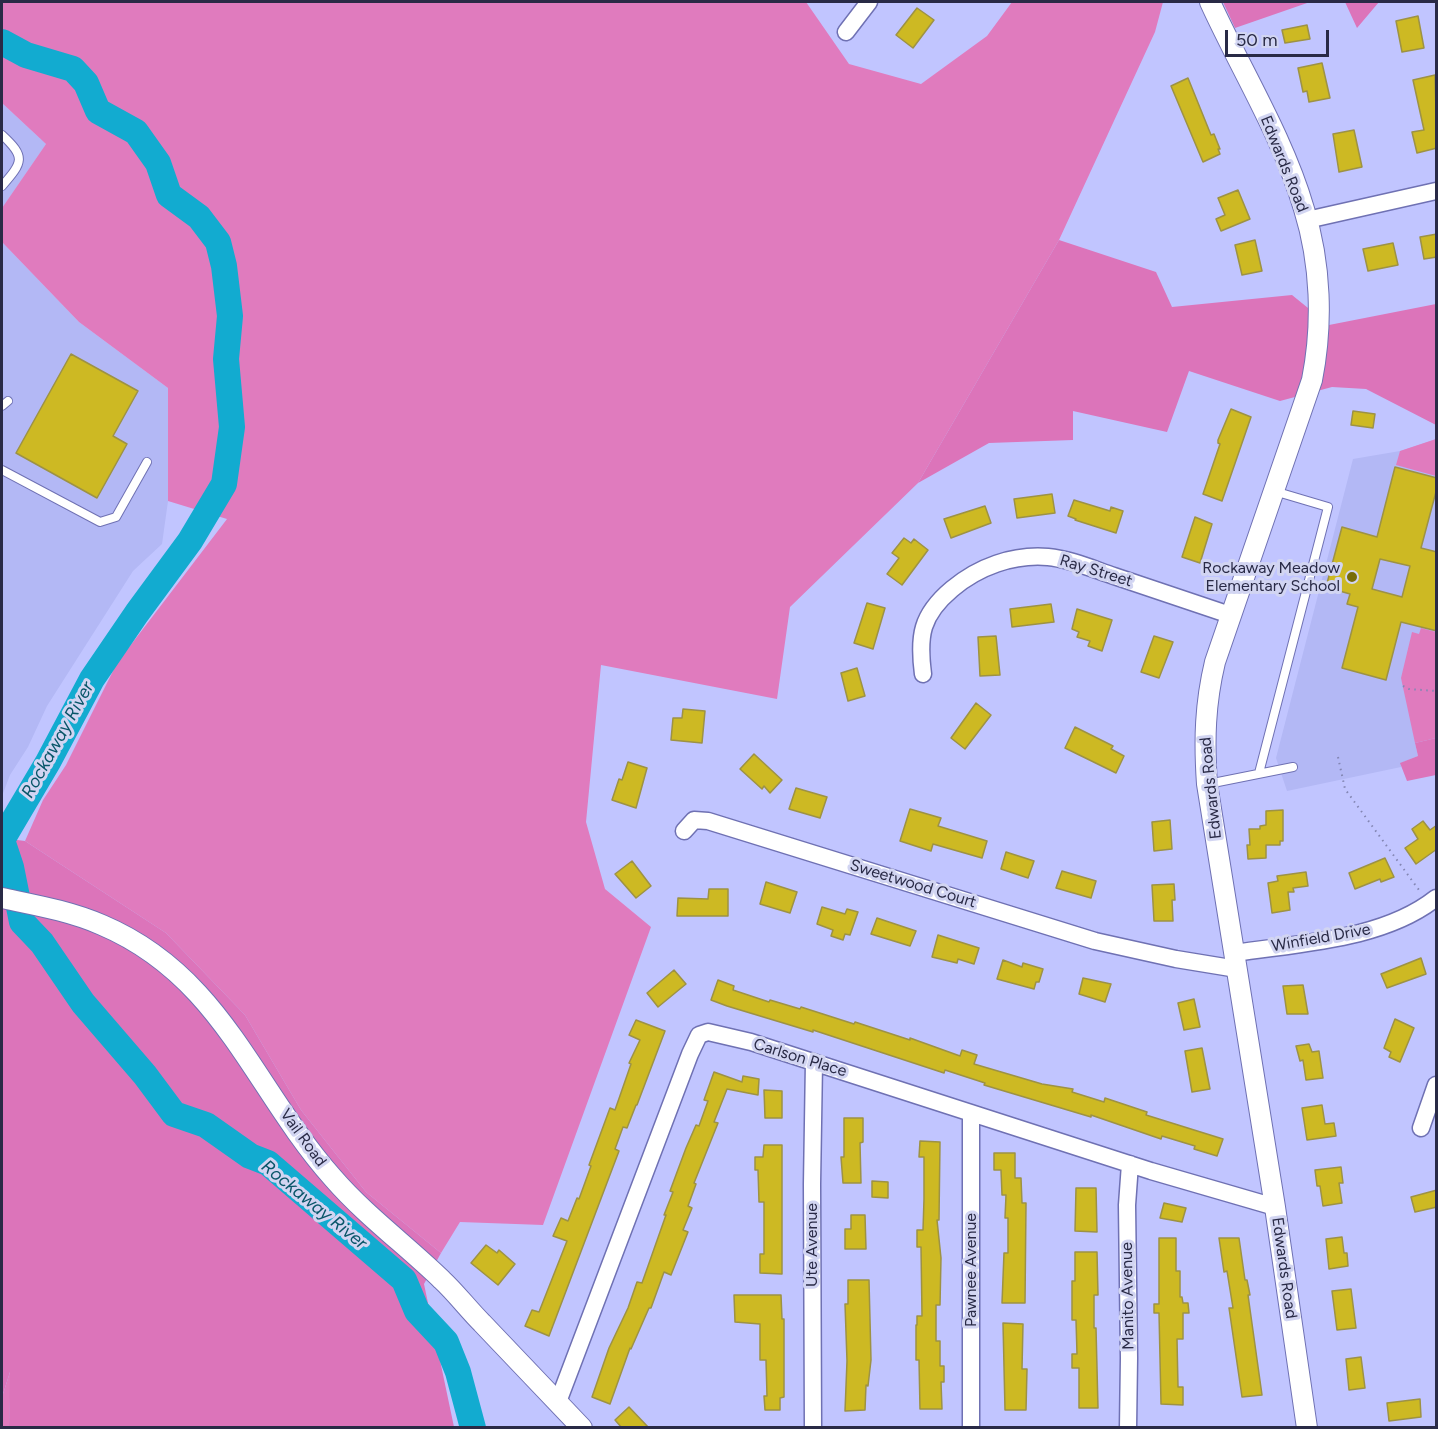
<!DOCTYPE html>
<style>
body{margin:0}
#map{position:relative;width:1438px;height:1429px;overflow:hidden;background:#c1c5ff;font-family:Figtree,sans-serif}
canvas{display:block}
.frame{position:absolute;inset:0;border:3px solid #292a46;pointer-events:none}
.scale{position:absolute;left:1225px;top:30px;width:104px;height:27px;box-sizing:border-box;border:3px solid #292a46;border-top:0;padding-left:8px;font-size:18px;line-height:21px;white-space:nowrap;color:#292a46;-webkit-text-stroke:4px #d2d5f2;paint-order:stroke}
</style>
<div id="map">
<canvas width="1438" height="1429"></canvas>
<div class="frame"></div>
<div class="scale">50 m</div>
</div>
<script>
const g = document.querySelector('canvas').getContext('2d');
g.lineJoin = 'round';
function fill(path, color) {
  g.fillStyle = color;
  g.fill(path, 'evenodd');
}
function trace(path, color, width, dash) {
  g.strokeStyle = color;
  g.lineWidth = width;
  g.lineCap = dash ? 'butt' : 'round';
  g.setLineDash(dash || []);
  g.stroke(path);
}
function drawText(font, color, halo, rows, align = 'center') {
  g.font = font + ' Figtree,sans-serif';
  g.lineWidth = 6;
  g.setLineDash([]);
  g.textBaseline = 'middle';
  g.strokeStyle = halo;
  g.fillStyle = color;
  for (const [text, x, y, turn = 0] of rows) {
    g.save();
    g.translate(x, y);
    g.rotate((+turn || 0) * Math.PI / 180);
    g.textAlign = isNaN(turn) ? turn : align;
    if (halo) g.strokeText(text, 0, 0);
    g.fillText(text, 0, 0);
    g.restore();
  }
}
fill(new Path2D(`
 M 2,103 L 46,144 L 2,208 Z
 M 2,242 L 79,322 L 168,388 L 168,501 L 162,544 L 133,571 L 47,706 L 28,747 L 10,775 L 2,796 Z
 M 1436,439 L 1436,738 L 1415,743 L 1418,756 L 1401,763 L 1401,767 L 1287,791 L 1276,758 L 1353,459 L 1400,451 Z`), '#b3b8f5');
fill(new Path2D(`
 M 2,2 L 806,2 L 849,64 L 921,84 L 987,36 L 1012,2 L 1163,2 L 1155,32 L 1059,240 L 918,483 L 790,607 L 777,699 L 601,665 L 586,822 L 605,889 L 651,927 L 543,1225 L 460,1222 L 441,1253 L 366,1192 L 301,1110 L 245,1015 L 166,933 L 25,841 L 43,800 L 66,765 L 117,663 L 227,519 L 168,501 L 168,388 L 79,322 L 2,242 L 2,208 L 46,144 L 2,103 Z
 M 1436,439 L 1436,476 L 1396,465 L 1400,451 Z
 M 1421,628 L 1436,632 L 1436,738 L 1415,743 L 1401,678 L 1412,632 L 1419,634 Z
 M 11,1369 L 9,1427 L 2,1428 L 2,1397 Z`), '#e07bbe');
fill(new Path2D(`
 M 1223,2 L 1310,2 L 1235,28 Z
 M 1345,2 L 1379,2 L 1357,28 Z
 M 1059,240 L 1156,272 L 1172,307 L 1292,295 L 1329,325 L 1436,304 L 1436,425 L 1366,389 L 1332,387 L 1280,401 L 1189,371 L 1167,432 L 1073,411 L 1073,440 L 989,443 L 918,483 Z
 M 1436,738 L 1436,775 L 1407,781 L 1400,763 L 1418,756 L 1415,743 Z
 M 2,838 L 25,841 L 166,933 L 245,1015 L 301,1110 L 366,1192 L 441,1253 L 424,1284 L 454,1427 L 9,1427 L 10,1372 L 2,1397 Z`), '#dc74ba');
trace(new Path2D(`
 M 2,42 L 26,55 L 73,69 L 86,83 L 98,111 L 136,132 L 158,163 L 169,195 L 199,217 L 218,242 L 224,266 L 230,316 L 226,359 L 232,427 L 224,484 L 190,541 L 137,613 L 92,679 L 48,762 L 2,840 L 11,867 L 22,922 L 42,943 L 83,1003 L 145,1075 L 174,1114 L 206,1125 L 250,1156 L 268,1163 L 404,1280 L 417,1311 L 446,1342 L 458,1372 L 473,1428`), '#12abd0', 26);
const building = new Path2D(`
 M 917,8 L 934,20 L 913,48 L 896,35 Z
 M 1418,16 L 1424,48 L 1402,52 L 1396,21 Z
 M 1307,25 L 1310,39 L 1285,43 L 1282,30 Z
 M 1322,63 L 1330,98 L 1309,102 L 1307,91 L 1303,92 L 1298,68 Z
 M 1435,75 L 1437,148 L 1417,153 L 1412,132 L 1424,130 L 1413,80 Z
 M 1188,78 L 1211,135 L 1214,134 L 1220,149 L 1218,149 L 1220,154 L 1203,162 L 1171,86 Z
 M 1354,130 L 1362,167 L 1339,172 L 1333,134 Z
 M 1238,190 L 1250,219 L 1221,231 L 1216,219 L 1225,215 L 1218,198 Z
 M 1437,234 L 1437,257 L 1424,259 L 1420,237 Z
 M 1255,240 L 1262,271 L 1242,275 L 1235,245 Z
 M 1393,243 L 1398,265 L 1368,271 L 1363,249 Z
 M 71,354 L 138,391 L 113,436 L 127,444 L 97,498 L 16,453 Z
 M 1231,409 L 1251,417 L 1222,501 L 1203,494 L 1220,444 L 1218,443 L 1218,440 Z
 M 1353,411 L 1375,414 L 1373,428 L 1351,425 Z
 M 1395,467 L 1437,478 L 1437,488 L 1421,548 L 1437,552 L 1437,631 L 1401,622 L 1386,680 L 1342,668 L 1358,607 L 1347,604 L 1350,594 L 1326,587 L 1342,527 L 1377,537 ZM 1380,559 L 1410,566 L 1402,597 L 1372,589 Z
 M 1052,494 L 1055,513 L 1017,518 L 1014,499 Z
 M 1074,500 L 1110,511 L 1111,507 L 1123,511 L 1116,533 L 1075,520 L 1076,519 L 1068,516 Z
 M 985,506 L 991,523 L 951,538 L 944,519 Z
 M 1195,517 L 1212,524 L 1200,563 L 1182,557 Z
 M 904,538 L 911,543 L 914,539 L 928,550 L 902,585 L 887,574 L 899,558 L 892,553 Z
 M 867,603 L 885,608 L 873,649 L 854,643 Z
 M 1051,604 L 1054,622 L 1012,627 L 1010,609 Z
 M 1077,609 L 1112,620 L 1102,651 L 1088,646 L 1090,641 L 1077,637 L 1079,632 L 1072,629 Z
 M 996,636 L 1000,675 L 980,676 L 978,637 Z
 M 1154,636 L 1173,642 L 1159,678 L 1141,672 Z
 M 857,668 L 865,696 L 848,701 L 841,673 Z
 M 976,703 L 991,715 L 965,749 L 951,738 Z
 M 683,709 L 705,711 L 702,743 L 671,740 L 673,718 L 682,718 Z
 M 1075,727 L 1113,746 L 1111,749 L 1124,756 L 1116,773 L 1065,748 Z
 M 754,754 L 782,780 L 770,793 L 764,786 L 762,789 L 740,769 Z
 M 628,762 L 647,768 L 636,808 L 612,800 L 619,779 L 622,780 Z
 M 796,788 L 827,797 L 820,818 L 789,809 Z
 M 910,809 L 941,818 L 938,826 L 987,841 L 982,858 L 933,844 L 931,851 L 900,841 Z
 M 1283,810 L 1283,841 L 1280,841 L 1280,845 L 1266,845 L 1266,858 L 1248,859 L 1247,845 L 1250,845 L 1249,829 L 1260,829 L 1260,826 L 1266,825 L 1266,811 Z
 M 1170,820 L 1172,849 L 1154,851 L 1152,822 Z
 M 1423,821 L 1430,830 L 1437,825 L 1437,849 L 1416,864 L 1405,848 L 1418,839 L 1412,829 Z
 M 1006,852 L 1034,861 L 1028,878 L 1001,869 Z
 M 1385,858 L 1394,877 L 1381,882 L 1380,879 L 1355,889 L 1349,873 Z
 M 632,861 L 651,886 L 636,898 L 615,874 Z
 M 1062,871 L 1096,881 L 1091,898 L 1056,888 Z
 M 1306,872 L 1308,886 L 1293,888 L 1294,892 L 1288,892 L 1290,910 L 1272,913 L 1268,883 L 1278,881 L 1277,876 Z
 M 766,882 L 797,892 L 790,913 L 760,904 Z
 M 1174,884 L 1175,900 L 1172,900 L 1173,921 L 1154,921 L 1152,885 Z
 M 709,889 L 728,889 L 728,916 L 677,916 L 678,898 L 708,899 Z
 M 822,907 L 845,914 L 847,909 L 858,912 L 850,935 L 845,934 L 843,940 L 831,936 L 833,930 L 817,924 Z
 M 877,918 L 916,931 L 910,946 L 871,934 Z
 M 938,935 L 979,948 L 974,964 L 958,959 L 957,963 L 932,957 Z
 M 1421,958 L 1426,974 L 1387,988 L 1381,974 Z
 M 1003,960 L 1022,967 L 1023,963 L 1043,969 L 1039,982 L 1036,982 L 1034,989 L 997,979 Z
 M 674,970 L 686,984 L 658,1007 L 647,993 Z
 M 1083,978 L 1111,984 L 1105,1002 L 1079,994 Z
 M 718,980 L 734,986 L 733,990 L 769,1002 L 770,1000 L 800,1009 L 801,1007 L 854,1024 L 855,1022 L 910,1040 L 910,1038 L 960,1056 L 962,1050 L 977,1055 L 974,1064 L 1042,1084 L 1073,1089 L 1072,1092 L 1104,1102 L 1105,1098 L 1147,1112 L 1146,1115 L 1223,1139 L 1217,1156 L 1194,1149 L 1195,1146 L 1162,1136 L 1161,1139 L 1091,1115 L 1091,1117 L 984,1085 L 985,1083 L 945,1070 L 944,1073 L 813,1030 L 813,1032 L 727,1006 L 711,1000 Z
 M 1303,985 L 1308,1014 L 1287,1014 L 1283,986 Z
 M 1194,999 L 1200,1027 L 1184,1030 L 1178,1003 Z
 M 1395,1019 L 1414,1028 L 1400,1062 L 1389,1057 L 1391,1052 L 1384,1048 Z
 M 636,1020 L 665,1031 L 637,1105 L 636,1105 L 627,1128 L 623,1127 L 615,1149 L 619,1151 L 549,1336 L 525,1326 L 532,1310 L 539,1312 L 567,1241 L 553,1236 L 561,1218 L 568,1221 L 577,1198 L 579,1199 L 591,1166 L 589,1165 L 610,1108 L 615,1110 L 631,1064 L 629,1063 L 640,1040 L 629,1035 Z
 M 1309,1044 L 1312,1052 L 1319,1051 L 1323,1078 L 1306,1080 L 1303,1060 L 1300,1061 L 1296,1046 Z
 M 1202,1048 L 1210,1089 L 1192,1092 L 1185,1051 Z
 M 714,1072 L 742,1082 L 743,1076 L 759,1079 L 758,1095 L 727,1089 L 714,1122 L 718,1123 L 694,1183 L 696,1184 L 688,1206 L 692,1208 L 683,1230 L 688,1232 L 671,1275 L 664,1272 L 651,1308 L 649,1308 L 631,1349 L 630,1348 L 610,1404 L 592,1397 L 609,1348 L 628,1308 L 637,1282 L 642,1283 L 666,1215 L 664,1215 L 673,1192 L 670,1191 L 686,1148 L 696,1125 L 699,1126 L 708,1101 L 704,1100 Z
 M 764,1090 L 782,1091 L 782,1118 L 765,1118 Z
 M 1322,1105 L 1325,1124 L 1334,1123 L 1336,1136 L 1307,1140 L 1302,1108 Z
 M 844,1118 L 863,1118 L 863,1142 L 860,1143 L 861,1183 L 843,1183 L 841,1157 L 844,1157 Z
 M 920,1141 L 940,1142 L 939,1220 L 937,1220 L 941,1258 L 940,1305 L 936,1305 L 936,1341 L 940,1341 L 940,1366 L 944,1366 L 944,1382 L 941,1382 L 942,1409 L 920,1409 L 919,1360 L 916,1360 L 916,1325 L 917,1325 L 917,1316 L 922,1316 L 921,1247 L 917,1247 L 917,1230 L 923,1230 L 924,1199 L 924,1157 L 919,1157 Z
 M 764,1145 L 782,1145 L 782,1274 L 760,1273 L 760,1254 L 764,1254 L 764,1202 L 759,1202 L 758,1170 L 755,1170 L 755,1157 L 763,1157 Z
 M 994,1153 L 1015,1153 L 1015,1178 L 1021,1178 L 1022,1203 L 1026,1203 L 1025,1303 L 1002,1303 L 1004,1253 L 1008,1253 L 1008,1218 L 1005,1218 L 1006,1195 L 1002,1195 L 1001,1170 L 994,1170 Z
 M 1341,1167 L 1343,1183 L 1339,1183 L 1342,1203 L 1323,1206 L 1320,1186 L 1317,1186 L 1315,1170 Z
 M 872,1181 L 888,1182 L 888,1198 L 872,1197 Z
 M 1076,1188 L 1096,1188 L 1097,1232 L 1075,1231 Z
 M 1437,1190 L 1437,1207 L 1415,1212 L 1411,1197 Z
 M 1164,1203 L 1186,1208 L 1182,1222 L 1160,1218 Z
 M 851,1215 L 865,1215 L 866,1249 L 845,1249 L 845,1229 L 851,1229 Z
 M 1342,1237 L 1344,1253 L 1347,1253 L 1348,1266 L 1329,1269 L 1326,1239 Z
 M 1159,1238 L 1176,1238 L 1176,1271 L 1180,1271 L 1180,1297 L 1182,1297 L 1183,1303 L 1188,1303 L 1189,1313 L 1183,1313 L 1183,1339 L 1177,1339 L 1178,1387 L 1183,1387 L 1183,1405 L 1161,1404 L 1159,1313 L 1154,1313 L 1154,1304 L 1159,1304 Z
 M 1219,1238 L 1239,1238 L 1245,1280 L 1247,1280 L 1250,1295 L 1248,1295 L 1262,1395 L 1242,1397 L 1229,1308 L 1233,1308 L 1227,1271 L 1224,1272 Z
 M 486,1245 L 497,1253 L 499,1250 L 515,1264 L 498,1285 L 471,1263 Z
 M 1075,1252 L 1097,1252 L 1098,1295 L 1094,1295 L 1094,1328 L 1096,1328 L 1098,1408 L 1079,1408 L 1079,1368 L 1072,1368 L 1072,1354 L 1077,1354 L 1076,1320 L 1072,1320 L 1072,1281 L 1075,1281 Z
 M 848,1280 L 869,1280 L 871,1360 L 868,1386 L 866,1385 L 865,1410 L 845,1411 L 847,1361 L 845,1304 L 848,1304 Z
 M 1351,1289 L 1356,1328 L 1337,1330 L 1332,1291 Z
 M 734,1295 L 781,1295 L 782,1319 L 784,1319 L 784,1397 L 780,1398 L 780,1410 L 765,1410 L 764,1396 L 767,1396 L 766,1360 L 760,1360 L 760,1324 L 735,1322 Z
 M 1003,1323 L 1023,1324 L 1022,1369 L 1027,1369 L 1026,1410 L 1005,1410 Z
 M 1361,1357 L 1365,1388 L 1349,1390 L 1346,1359 Z
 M 1420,1399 L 1421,1417 L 1389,1421 L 1387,1403 Z
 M 629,1407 L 649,1428 L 622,1428 L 615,1420 Z`);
fill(building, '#cdb923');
trace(building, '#9d9244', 1.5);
const service = new Path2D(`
 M 2,135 C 26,157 23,162 2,186
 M 2,406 L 8,401
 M 2,470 L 100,522 L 116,517 L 147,462
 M 1259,773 L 1328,507 L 1274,491
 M 1208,784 L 1293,767`);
const minor = new Path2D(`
 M 846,32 L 869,2
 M 1307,220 L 1436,191
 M 923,674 C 918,636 921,615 952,589 C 978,567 1013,554 1048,557 C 1070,559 1093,569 1114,576 C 1153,589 1192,602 1230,615
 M 684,831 L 694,820 L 708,821 L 1095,941 L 1176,959 L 1237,969
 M 1235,953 C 1300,943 1383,940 1436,898
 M 1421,1128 L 1436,1085
 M 558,1402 L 690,1054 L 699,1035 L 708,1032 L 751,1042 L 1151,1171 L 1275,1207
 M 813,1428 L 812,1184 L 814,1062
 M 971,1428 L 971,1113
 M 1128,1428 L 1129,1358 L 1127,1205 L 1130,1164`);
const tertiary = new Path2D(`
 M 1210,2 C 1241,70 1283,137 1304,209 C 1321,264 1323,324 1312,380 L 1215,662 C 1205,704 1204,740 1207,784 L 1275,1207 L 1307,1428
 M 2,898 C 35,905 70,911 102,925 C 222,976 253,1088 333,1178 C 366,1216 406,1245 442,1280 C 456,1293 468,1309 482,1323 C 515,1358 549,1393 582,1428`);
trace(service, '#6f71b3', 10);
trace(minor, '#6f71b3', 19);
trace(tertiary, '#6f71b3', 22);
trace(new Path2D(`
 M 1403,686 L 1409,689 L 1436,691
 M 1338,757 L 1345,789 L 1419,890`), '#8386b3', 2, [1.5, 4.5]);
trace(service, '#fff', 8);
trace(minor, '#fff', 16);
trace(tertiary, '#fff', 20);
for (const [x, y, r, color] of [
 [1352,577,6,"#786c06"]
]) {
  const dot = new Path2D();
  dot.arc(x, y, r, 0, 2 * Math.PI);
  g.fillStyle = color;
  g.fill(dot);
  trace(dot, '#d2d5f2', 2);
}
drawText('16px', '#292a46', '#d2d5f2', [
 ["Edwards Road",1284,164,68],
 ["Ray Street",1096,571,17],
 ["Edwards Road",1211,788,-96],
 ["Sweetwood Court",913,884,17],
 ["Winfield Drive",1321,938,-10],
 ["Carlson Place",800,1058,17],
 ["Vail Road",303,1138,54],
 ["Ute Avenue",812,1245,-90],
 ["Edwards Road",1284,1268,82],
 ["Pawnee Avenue",971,1270,-90],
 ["Manito Avenue",1128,1296,-91]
]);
drawText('16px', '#292a46', '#d2d5f2', [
 ["Rockaway Meadow",1340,568],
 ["Elementary School",1340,586]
], 'right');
drawText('italic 18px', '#095669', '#d2d5f2', [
 ["Rockaway River",58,740,-61],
 ["Rockaway River",314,1205,39]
]);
</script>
